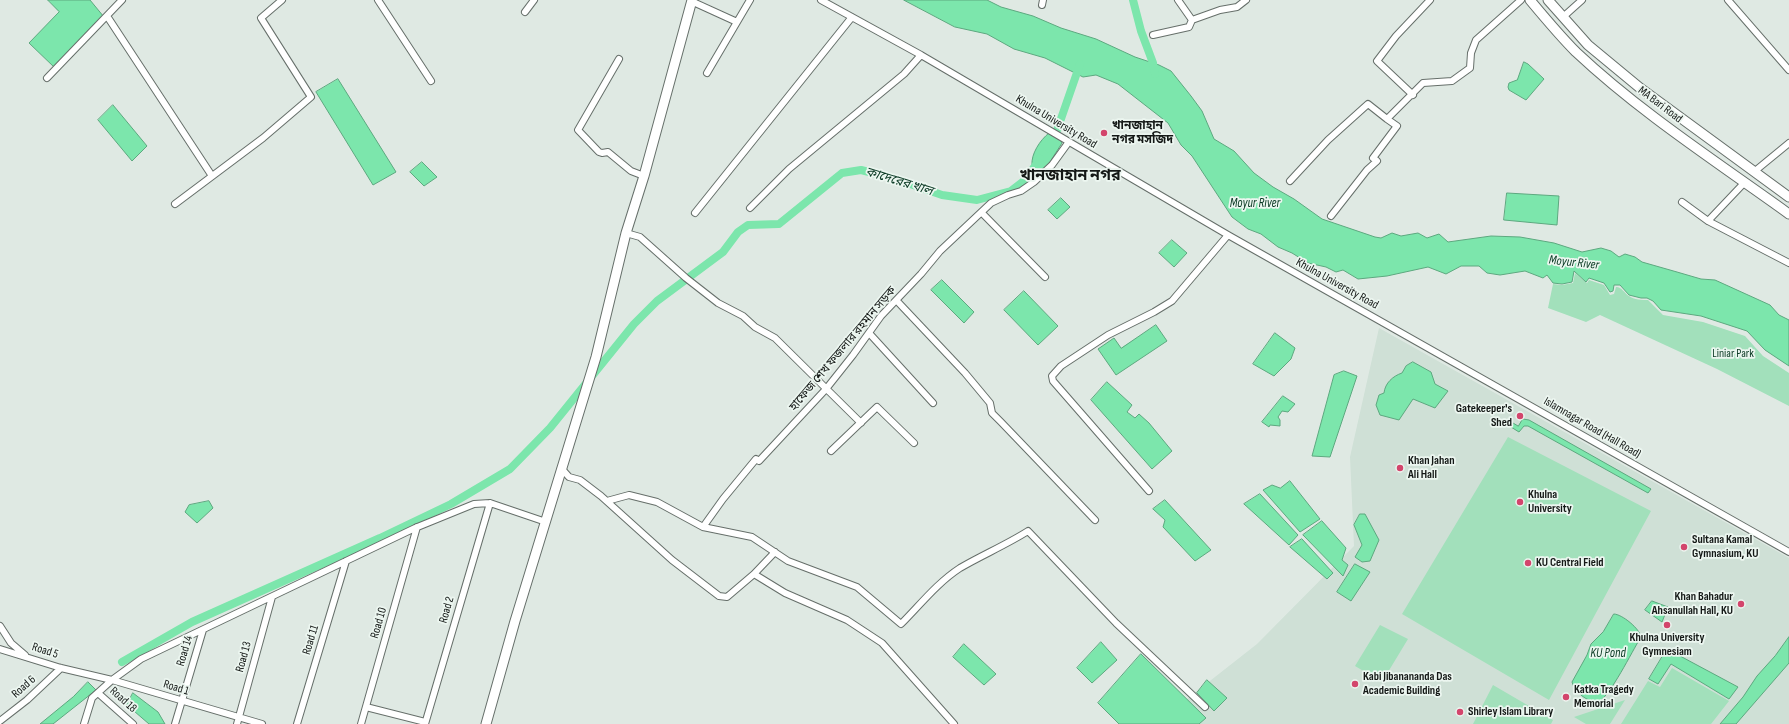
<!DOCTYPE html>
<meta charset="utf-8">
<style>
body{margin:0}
canvas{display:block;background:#dfe9e3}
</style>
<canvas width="1789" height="724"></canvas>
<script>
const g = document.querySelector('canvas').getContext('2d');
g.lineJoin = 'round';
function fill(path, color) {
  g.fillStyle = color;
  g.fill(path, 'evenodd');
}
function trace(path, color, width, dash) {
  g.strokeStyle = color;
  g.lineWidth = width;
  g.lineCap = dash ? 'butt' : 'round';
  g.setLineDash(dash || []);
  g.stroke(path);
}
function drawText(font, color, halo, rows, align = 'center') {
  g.font = font + ' "Sofia Sans Condensed","Noto Sans Bengali",sans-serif';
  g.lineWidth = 3.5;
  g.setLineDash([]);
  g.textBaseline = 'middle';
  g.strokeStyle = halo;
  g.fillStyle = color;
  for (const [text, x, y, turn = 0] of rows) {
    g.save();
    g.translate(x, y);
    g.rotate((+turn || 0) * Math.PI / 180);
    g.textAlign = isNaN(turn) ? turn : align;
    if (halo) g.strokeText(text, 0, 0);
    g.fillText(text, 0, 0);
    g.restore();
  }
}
fill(new Path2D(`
 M 1379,328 L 1789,558 L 1789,724 L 1155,724 L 1257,644 L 1354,546 L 1350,457 Z`), '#cfe0d6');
fill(new Path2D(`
 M 1575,273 L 1587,283 L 1589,280 L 1604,285 L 1610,295 L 1614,294 L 1616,287 C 1622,287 1624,293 1629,296 C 1634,300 1642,300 1648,300 L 1663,315 L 1703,322 L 1745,336 L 1763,356 L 1789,373 L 1789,406 L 1717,369 L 1600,315 L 1586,322 L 1548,308 L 1553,284 L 1562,285 L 1573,283 Z
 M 1508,437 L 1651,511 L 1549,700 L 1402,614 Z
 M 1380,625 L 1408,639 L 1382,682 L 1355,666 Z
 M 1672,668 L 1729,701 L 1711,724 L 1621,724 L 1648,681 L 1660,687 Z
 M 1493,685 L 1553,720 L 1551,724 L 1473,724 Z
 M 1625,700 L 1610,724 L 1586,724 L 1574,717 Z`), '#a2e0bb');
const water = new Path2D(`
 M 48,0 L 90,0 L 104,17 L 55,68 L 29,43 L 59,12 Z
 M 904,0 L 987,0 L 1001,7 L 1033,16 L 1061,28 L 1096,39 L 1135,57 L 1159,65 L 1171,71 L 1191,96 L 1202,111 L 1214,139 L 1234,151 L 1254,173 L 1273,187 L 1294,199 L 1322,219 L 1375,237 L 1381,238 L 1392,233 L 1401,236 L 1418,233 L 1427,238 L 1439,234 L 1448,242 L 1491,236 L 1520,237 L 1554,243 L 1582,252 L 1601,248 L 1611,251 L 1619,257 L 1625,254 L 1635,257 L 1642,262 L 1677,272 L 1701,279 L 1715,280 L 1770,305 L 1779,315 L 1789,320 L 1789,366 L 1765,350 L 1747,331 L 1701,316 L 1661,310 L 1653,301 L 1647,298 L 1641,298 L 1629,295 L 1620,285 L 1614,285 L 1613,291 L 1610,292 L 1604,283 L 1589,278 L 1586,282 L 1574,271 L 1572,282 L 1562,284 L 1553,283 L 1547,275 L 1543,278 L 1525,271 L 1500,275 L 1487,273 L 1479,266 L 1461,266 L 1446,274 L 1428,267 L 1387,276 L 1358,279 L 1343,270 L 1336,272 L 1326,267 L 1308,263 L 1292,253 L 1278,247 L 1261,234 L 1248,229 L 1232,217 L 1192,156 L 1181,145 L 1168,123 L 1118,84 L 1096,75 L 1083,77 L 1045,58 L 1014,49 L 987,34 L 955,27 Z
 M 1524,62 L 1528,64 L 1544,79 L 1526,100 L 1509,90 L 1508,87 L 1509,83 L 1517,80 Z
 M 338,79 L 396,172 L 373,185 L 316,92 Z
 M 113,105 L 147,146 L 132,161 L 98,120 Z
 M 1049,133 L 1052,134 L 1054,139 L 1059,138 L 1062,143 L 1048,165 L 1042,171 L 1037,171 L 1032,165 C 1031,154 1040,140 1049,133 Z
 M 422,162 L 437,177 L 424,186 L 410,172 Z
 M 1507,193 L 1559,196 L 1557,225 L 1504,220 Z
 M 1061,198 L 1070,207 L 1057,219 L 1048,210 Z
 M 1172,240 L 1187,253 L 1174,267 L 1159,253 Z
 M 942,280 L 974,312 L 964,323 L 931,290 Z
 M 1024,291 L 1058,326 L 1038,345 L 1004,310 Z
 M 1156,325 L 1167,341 L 1116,375 L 1098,349 L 1114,338 L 1121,348 Z
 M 1275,333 L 1295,348 L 1291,359 L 1274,376 L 1253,364 Z
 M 1413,362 L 1431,372 L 1435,384 L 1448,391 L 1435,408 L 1413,399 L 1399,420 L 1380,415 L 1376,405 L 1379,395 L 1384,393 C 1385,383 1393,376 1402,373 L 1406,366 Z
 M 1344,371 L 1357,376 L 1330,457 L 1312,456 L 1334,375 Z
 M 1107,382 L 1132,405 L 1127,412 L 1135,418 L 1139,414 L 1149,423 L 1172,451 L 1152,469 L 1091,400 Z
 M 1283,396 L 1295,404 L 1288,412 L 1282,411 L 1278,417 L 1280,420 L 1280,426 L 1270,425 L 1269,427 L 1262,422 Z
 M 1523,419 L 1529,420 L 1651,489 L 1648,493 L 1528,426 L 1524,426 L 1519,432 L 1511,427 L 1513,423 L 1518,426 Z
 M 1290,481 L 1320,519 L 1300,532 L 1263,490 L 1272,485 L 1280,488 Z
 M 1260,494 L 1298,535 L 1289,545 L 1244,504 Z
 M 1165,500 L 1211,550 L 1195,561 L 1163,527 L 1165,520 L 1153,509 Z
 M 209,501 L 213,508 L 197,523 L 185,512 L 189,505 Z
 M 1360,514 L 1365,514 L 1379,540 L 1370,561 L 1362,562 L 1355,557 L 1362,545 L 1354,525 Z
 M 1322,521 L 1346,548 L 1342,560 L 1348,565 L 1343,576 L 1303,535 Z
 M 1302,539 L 1333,573 L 1327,579 L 1290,547 Z
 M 1355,564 L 1370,572 L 1351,601 L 1337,592 Z
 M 1652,601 L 1668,607 L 1662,622 L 1645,610 Z
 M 1614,614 C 1622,614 1640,629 1641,637 C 1631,653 1612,693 1598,703 C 1587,701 1575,693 1572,682 L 1587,655 L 1591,644 L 1603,632 Z
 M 1789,637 L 1789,663 L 1736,724 L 1720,724 L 1743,697 L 1757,676 L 1775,656 Z
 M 1101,642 L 1117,660 L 1092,683 L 1077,668 Z
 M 964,644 L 996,674 L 984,685 L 953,657 Z
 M 1667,649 L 1738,687 L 1729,699 L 1671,664 L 1658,684 L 1649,679 Z
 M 1141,654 L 1206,718 L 1199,724 L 1119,724 L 1098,703 Z
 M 1207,680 L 1227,698 L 1214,711 L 1197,693 Z
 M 88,682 L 96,690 L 53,724 L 40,724 L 73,697 Z
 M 133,693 L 158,712 L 165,724 L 149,724 L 127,705 Z`);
fill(water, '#7ce6ac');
trace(water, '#5da87f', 1);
trace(new Path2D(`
 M 1133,0 L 1141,31 L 1153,63 L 1155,74
 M 1048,148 L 1054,139 L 1080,64
 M 122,662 L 192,622 L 380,538 L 451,504 L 510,469 L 550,428 L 634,324 L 657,301 L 723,252 L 738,232 L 748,225 L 779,224 L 842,173 L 861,170 L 893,178 L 942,195 L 977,200 L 1011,191 L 1024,181 L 1040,159`), '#7ce6ac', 8);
const street = new Path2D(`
 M 378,0 L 431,81
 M 821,0 L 921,55 L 1228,235 L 1789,552
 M 1178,0 L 1192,20
 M 1728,0 L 1789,70
 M 691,1 L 737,22
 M 1042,5 L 1043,0
 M 525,12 L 534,0
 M 107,16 L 212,176
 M 1563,17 L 1582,0
 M 1153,35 L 1189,27 L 1192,20 L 1220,10 L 1237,7 L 1246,0
 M 619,59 L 578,130 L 599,152 L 602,153 L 608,152 L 631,171 L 644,176
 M 707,73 L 750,0
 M 47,78 L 122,0
 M 1413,95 L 1377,61 L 1396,36 L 1430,0
 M 1755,171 L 1789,143
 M 1290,181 L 1328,140 L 1368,104 L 1387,119
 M 1682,202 L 1708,221 L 1789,263
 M 175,204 L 263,138 L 311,97 L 261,18 L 282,0
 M 750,208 L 789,169 L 904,74 L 921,55
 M 695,213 L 852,17
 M 982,213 L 1045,277
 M 1331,216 L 1367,170 L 1377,161 L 1373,158 L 1397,126 L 1387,119 L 1423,83 L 1452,81 L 1470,68 L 1471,53 L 1476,40 L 1521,0
 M 1708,221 L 1745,182
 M 626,233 L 640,237 L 686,278 L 718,303 L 743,316 L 755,327 L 775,338 L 861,423
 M 897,301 L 965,373 L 990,403 L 992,413 L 1001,422 L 1095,520
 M 869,333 L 933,403
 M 831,451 L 877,407 L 914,443
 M 561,468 L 569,477 L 580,480 L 601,496 L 672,560 L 719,596 L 727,597 L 754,574 L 785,593 L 847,620 L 882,643 L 954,724
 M 1149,491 L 1053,381 L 1052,376 L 1061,366 L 1108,335 L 1154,312 L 1172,301 L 1228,235
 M 607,501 L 629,495 L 657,502 L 703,527 L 752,537 L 788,561 L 857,587 L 901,624 C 920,605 937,583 960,568 C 982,555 1006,545 1028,531 L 1116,623 L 1205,707
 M 703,527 L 723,499 L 756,459 L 759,461 L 826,389 L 853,355 L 881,316 L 921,274 L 940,251 L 991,203 L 1008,195 L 1021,191 L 1034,182 L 1052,165 L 1068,143
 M 754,574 L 775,552
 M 0,626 L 11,643 L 25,655
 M 0,649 L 61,668 L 112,680 L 262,724
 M 98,693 L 133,724
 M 366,707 L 425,722
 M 0,721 L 27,700 L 61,668
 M 84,724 L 92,698 L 112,680 L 141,659 L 415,528 L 474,504 L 490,503 L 546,522
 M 175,724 L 203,630
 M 237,724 L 272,597
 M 297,724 L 346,561
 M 361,724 L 417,527
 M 425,724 L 490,503`);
const primary = new Path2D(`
 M 1530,0 C 1545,18 1560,36 1576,52 C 1641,113 1717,162 1789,214
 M 1548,0 L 1588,45 L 1640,88 L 1789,197
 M 486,724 L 515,621 L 596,357 L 626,233 L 644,176 L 692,0`);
trace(street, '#666f6a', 8);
trace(primary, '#666f6a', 11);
trace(street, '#fff', 6);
trace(primary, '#fff', 9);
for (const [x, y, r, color] of [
 [1104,133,4,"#d3456c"],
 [1520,416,4,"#d3456c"],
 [1400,468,4,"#d3456c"],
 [1520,502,4,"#d3456c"],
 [1684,547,4,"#d3456c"],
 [1528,563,4,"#d3456c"],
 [1741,604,4,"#d3456c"],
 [1667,625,4,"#d3456c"],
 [1355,684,4,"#d3456c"],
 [1566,697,4,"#d3456c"],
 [1460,712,4,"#d3456c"]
]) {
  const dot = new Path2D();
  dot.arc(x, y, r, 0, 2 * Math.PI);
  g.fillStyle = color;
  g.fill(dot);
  trace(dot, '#ecf6f0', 1.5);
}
drawText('12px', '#141816', '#ecf6f0', [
 ["MA Bari Road",1660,105,37],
 ["Khulna University Road",1056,122,31],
 ["Khulna University Road",1337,284,29],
 ["হাফেজ শেখ ফজলার রহমান সড়ক",843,349,-50],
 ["Islamnagar Road (Hall Road)",1592,428,30],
 ["Road 2",447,610,-74],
 ["Road 10",379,623,-74],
 ["Road 11",311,640,-73],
 ["Road 5",45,651,18],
 ["Road 14",185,651,-74],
 ["Road 13",244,657,-75],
 ["Road 6",24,687,-41],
 ["Road 1",176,688,17],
 ["Road 18",123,700,42]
]);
drawText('bold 12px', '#141816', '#ecf6f0', [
 ["খানজাহান",1112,126],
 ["নগর মসজিদ",1112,140],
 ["Gatekeeper's",1512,409,"right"],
 ["Shed",1512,423,"right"],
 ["Khan Jahan",1408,461],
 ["Ali Hall",1408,475],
 ["Khulna",1528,495],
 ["University",1528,509],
 ["Sultana Kamal",1692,540],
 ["Gymnasium, KU",1692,554],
 ["KU Central Field",1536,563],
 ["Khan Bahadur",1733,597,"right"],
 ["Ahsanullah Hall, KU",1733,611,"right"],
 ["Khulna University",1667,638,"center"],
 ["Gymnesiam",1667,652,"center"],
 ["Kabi Jibanananda Das",1363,677],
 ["Academic Building",1363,691],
 ["Katka Tragedy",1574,690],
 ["Memorial",1574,704],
 ["Shirley Islam Library",1468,712]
], 'left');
drawText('12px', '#083721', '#ecf6f0', [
 ["Liniar Park",1733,354]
]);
drawText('italic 13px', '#073721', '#ecf6f0', [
 ["কাদেরের খাল",899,182,17],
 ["Moyur River",1255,204],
 ["Moyur River",1574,263,6],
 ["KU Pond",1608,654]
]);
drawText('bold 16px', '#141816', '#ecf6f0', [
 ["খানজাহান নগর",1070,176]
]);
</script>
